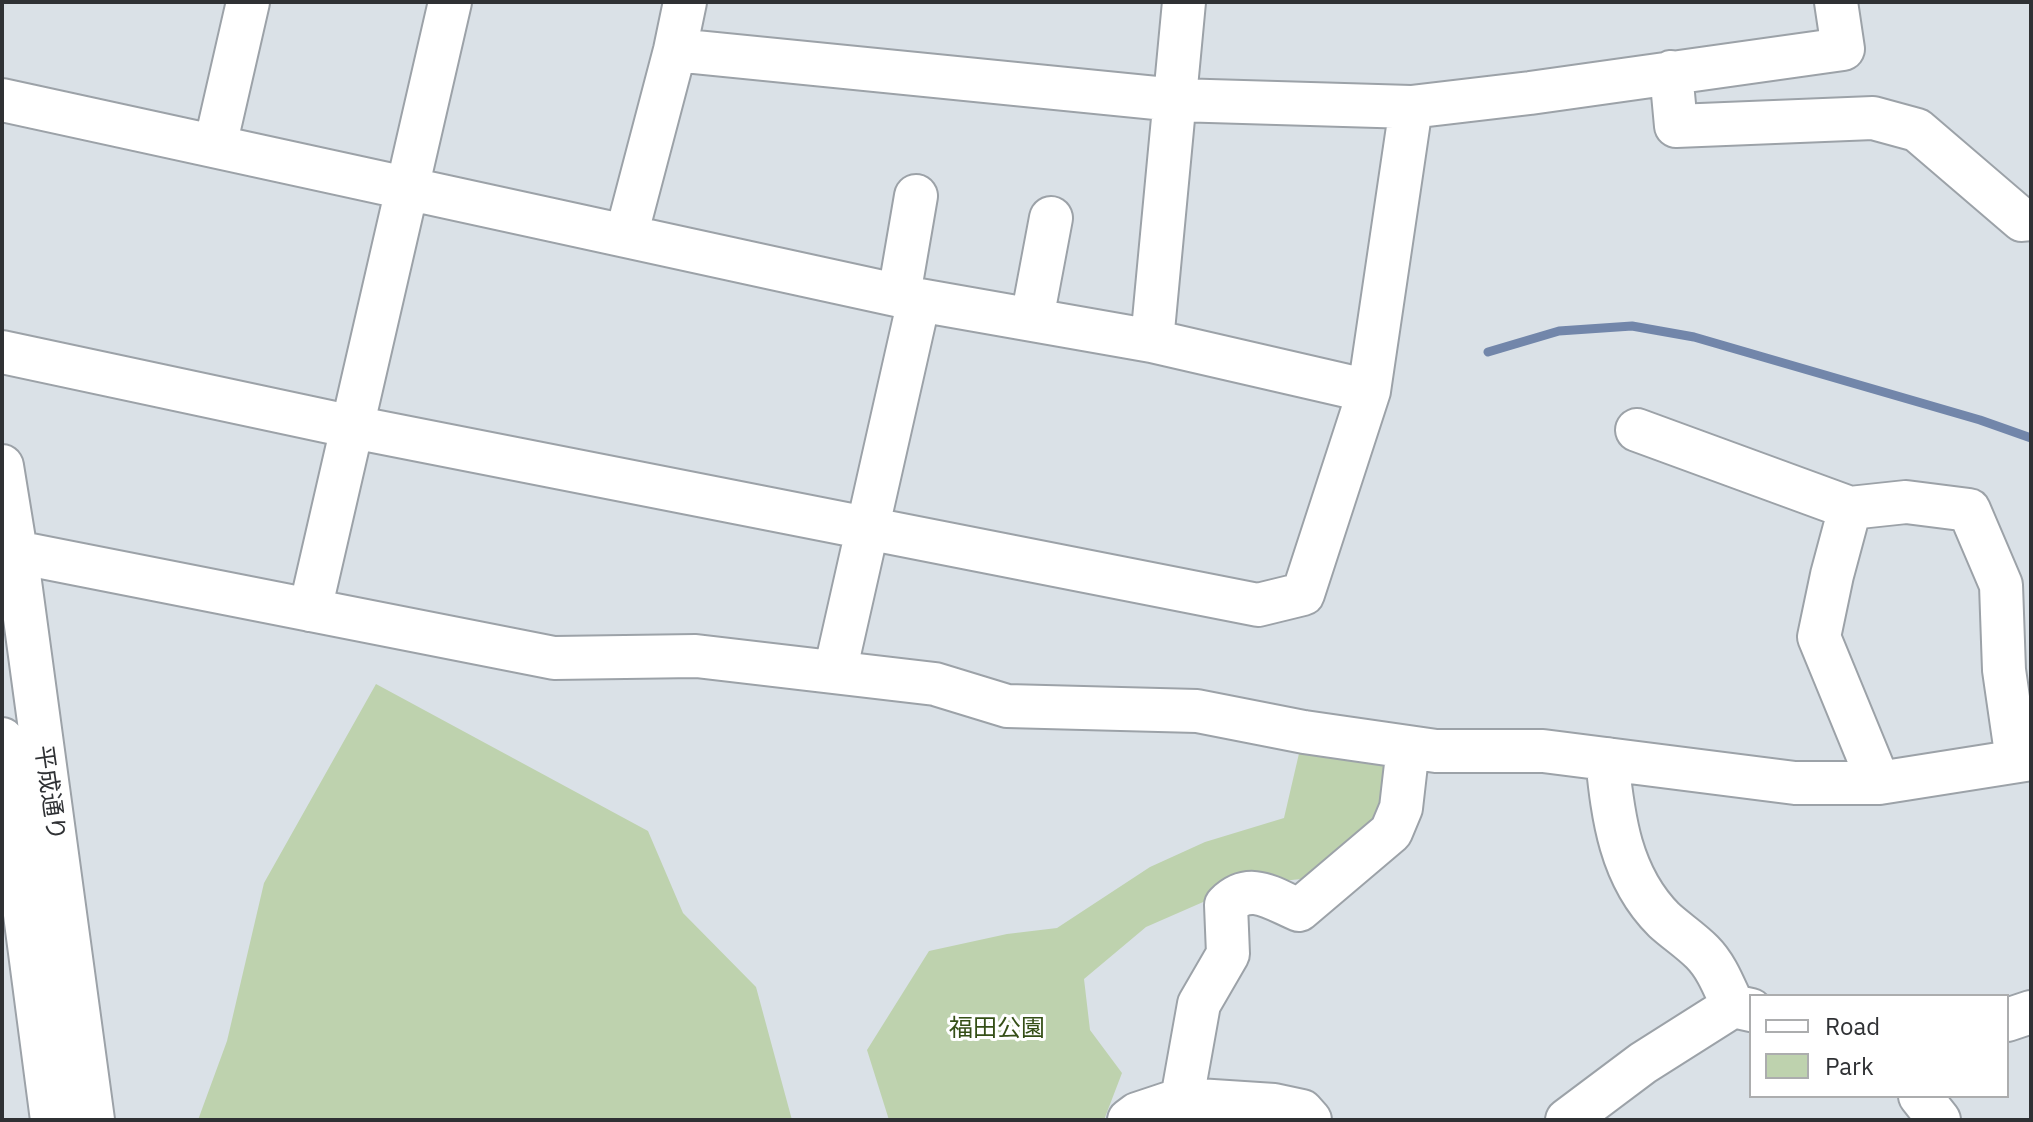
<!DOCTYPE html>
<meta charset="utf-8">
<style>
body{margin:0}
#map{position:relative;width:2033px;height:1122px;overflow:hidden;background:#dae1e7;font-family:"IBM Plex Sans",sans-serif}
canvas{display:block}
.frame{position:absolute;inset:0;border:4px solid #2f3134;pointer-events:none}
.legend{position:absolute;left:1749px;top:994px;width:260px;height:104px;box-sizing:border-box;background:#fff;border:2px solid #acadae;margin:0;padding:10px 14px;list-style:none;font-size:24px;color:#2f3134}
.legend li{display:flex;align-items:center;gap:16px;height:40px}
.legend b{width:40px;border:2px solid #acadae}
</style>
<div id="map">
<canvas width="2033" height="1122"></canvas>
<div class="frame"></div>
<ul class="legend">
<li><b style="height:10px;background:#fff"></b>Road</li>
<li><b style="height:22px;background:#bed2ae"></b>Park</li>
</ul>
</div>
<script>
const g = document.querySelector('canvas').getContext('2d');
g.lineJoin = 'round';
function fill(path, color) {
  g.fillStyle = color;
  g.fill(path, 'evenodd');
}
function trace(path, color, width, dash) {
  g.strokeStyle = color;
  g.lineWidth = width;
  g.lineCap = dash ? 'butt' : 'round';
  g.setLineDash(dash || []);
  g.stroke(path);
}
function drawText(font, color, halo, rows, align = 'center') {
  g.font = font + ' "IBM Plex Sans","Noto Sans JP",sans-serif';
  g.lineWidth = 6;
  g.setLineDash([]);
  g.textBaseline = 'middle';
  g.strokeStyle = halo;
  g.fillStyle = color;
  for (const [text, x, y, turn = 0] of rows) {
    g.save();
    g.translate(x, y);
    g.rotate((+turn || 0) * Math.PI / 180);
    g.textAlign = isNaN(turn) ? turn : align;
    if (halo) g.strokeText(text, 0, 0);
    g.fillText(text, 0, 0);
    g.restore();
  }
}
fill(new Path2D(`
 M 376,684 L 648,831 L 683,913 L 756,987 L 792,1120 L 198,1120 L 227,1041 L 264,883 Z
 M 1304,732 L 1399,745 L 1390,821 L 1331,876 L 1242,885 L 1146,927 L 1084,979 L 1090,1030 L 1122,1073 L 1104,1120 L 889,1120 L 867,1050 L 929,951 L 1007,934 L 1057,928 L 1150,867 L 1205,842 L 1284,818 Z`), '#bed2ae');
trace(new Path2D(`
 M 1488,352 L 1559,331 L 1632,326 L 1694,337 L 1980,420 L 2031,438`), '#7286aa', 9);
const minor = new Path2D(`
 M 675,50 L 1176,100 L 1411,107 L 1530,93 L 1843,49 L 1836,2
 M 1671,72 L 1676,126 L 1873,118 L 1917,130 L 2022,220 L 2031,219
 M 2,100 L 919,300 L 1152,341 L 1369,391
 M 215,146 L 248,2
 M 626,236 L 675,50 L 685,2
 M 899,295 L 916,196
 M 1032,319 L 1051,218
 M 1152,341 L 1184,2
 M 2,352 L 353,427 L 1258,605 L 1303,594 L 1369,391 L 1411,107
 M 1637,430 L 1850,508 L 1906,502 L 1969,510 L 2001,585 L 2004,670 L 2017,760
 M 2,466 L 16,552 L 93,1120
 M 1850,508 L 1832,575 L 1819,637 L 1879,783
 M 2,541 L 16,552 L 554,658 L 696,656 L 935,684 L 1007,706 L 1197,711 L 1304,732 L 1436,751 L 1543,751 L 1795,783 L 1879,783 L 2031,759
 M 310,610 L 450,2
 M 835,672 L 919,300
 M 2,739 L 52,1120
 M 1607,759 C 1613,817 1620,876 1664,920 C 1676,931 1690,940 1702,952 C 1717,967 1724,987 1733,1006 L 1751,1010
 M 2007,1020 L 2031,1012
 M 1920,1096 L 1939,1120
 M 1182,1099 L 1199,1004 L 1228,954 L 1226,905 C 1250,881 1271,898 1299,910 L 1391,832 L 1401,808 L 1408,747
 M 1129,1120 L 1137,1114 L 1182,1099 L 1274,1105 L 1302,1111 L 1310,1120
 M 1567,1120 L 1643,1063 L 1733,1006`);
trace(minor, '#9ca2a8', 46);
trace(minor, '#fff', 42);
drawText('24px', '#2f3134', '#fff', [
 ["平成通り",49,793,82]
]);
drawText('24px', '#354f17', '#fff', [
 ["福田公園",997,1029]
]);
</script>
